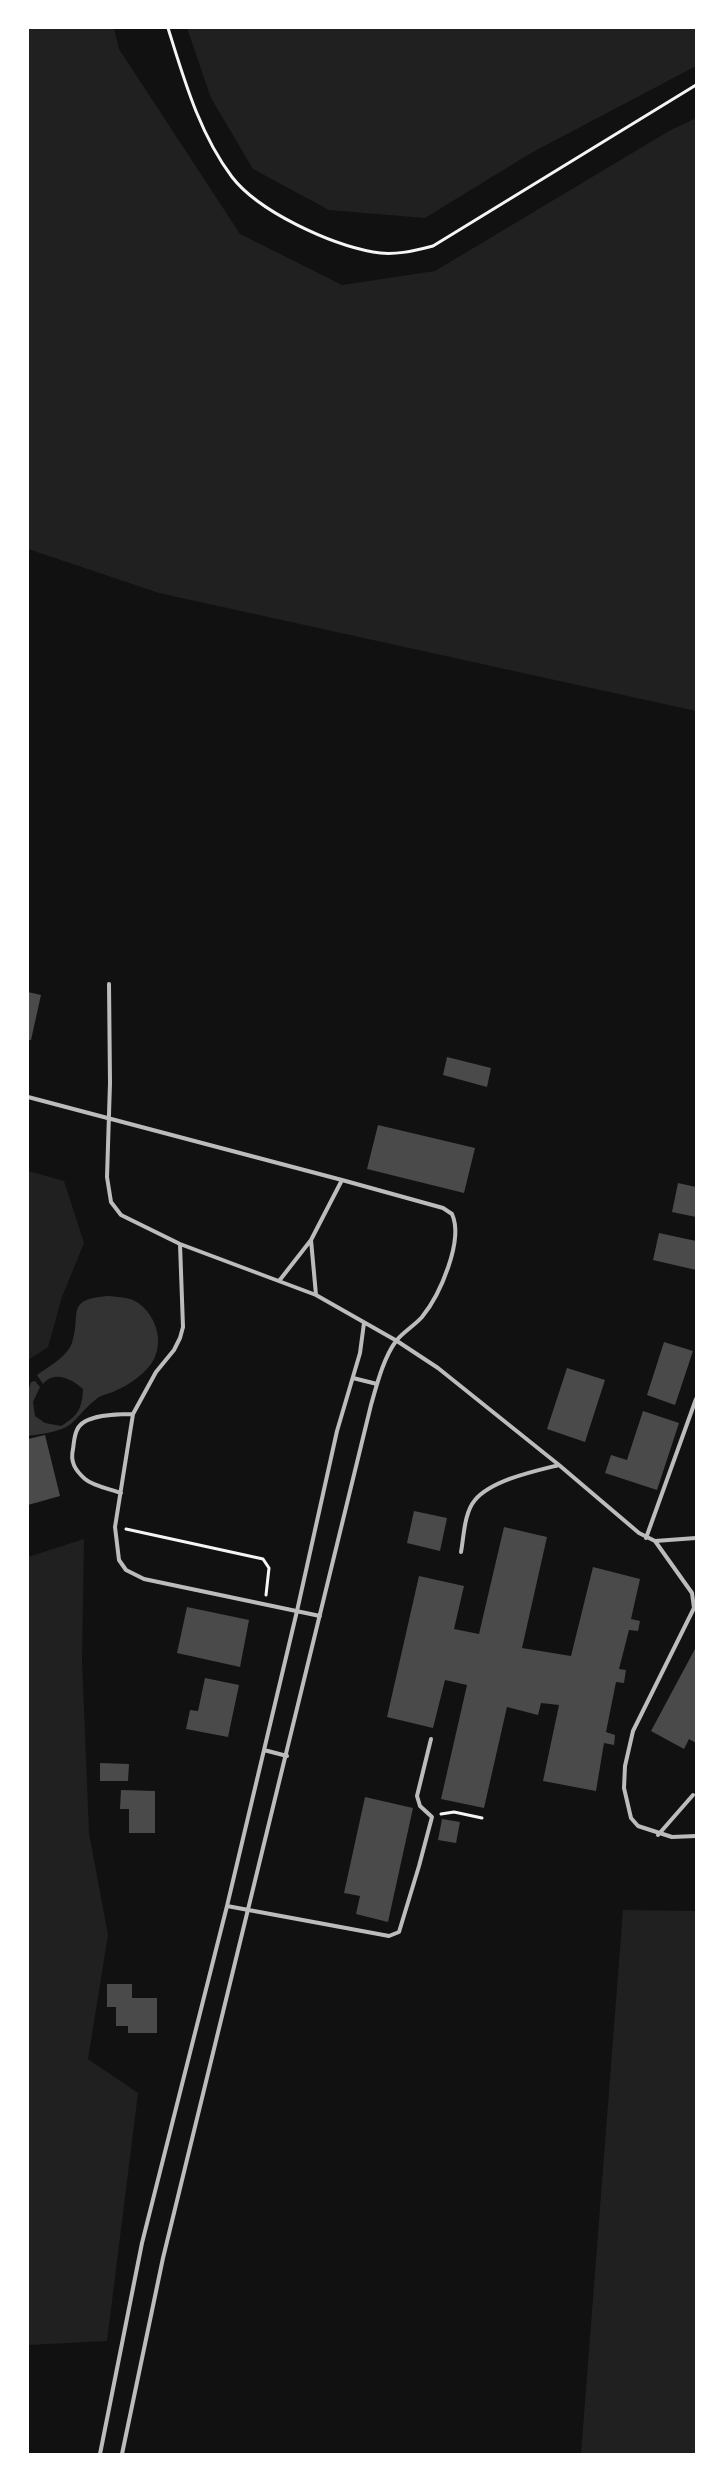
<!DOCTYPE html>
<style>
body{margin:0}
#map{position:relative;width:724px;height:2482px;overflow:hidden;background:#111;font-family:"Space Grotesk",sans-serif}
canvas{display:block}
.frame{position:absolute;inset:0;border:29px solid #fff;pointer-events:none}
</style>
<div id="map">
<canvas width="724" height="2482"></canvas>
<div class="frame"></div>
</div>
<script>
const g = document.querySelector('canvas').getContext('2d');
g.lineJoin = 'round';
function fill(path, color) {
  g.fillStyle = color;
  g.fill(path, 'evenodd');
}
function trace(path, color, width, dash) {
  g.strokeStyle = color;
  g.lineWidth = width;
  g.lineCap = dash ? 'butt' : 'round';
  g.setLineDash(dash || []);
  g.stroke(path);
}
fill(new Path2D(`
 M 28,28 L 114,28 L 119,49 L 240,234 L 342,285 L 435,271 L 669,131 L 696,118 L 696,711 L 159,593 L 28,549 Z
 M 187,28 L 696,28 L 696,66 L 531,153 L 425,218 L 329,210 L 253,169 L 211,98 Z
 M 28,1171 L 64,1181 L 84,1243 L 62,1297 L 48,1347 L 28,1360 Z
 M 84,1539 L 82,1660 L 89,1833 L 108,1935 L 88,2059 L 138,2093 L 107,2341 L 28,2345 L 28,1557 Z
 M 623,1910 L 696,1911 L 696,2454 L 581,2454 Z`), '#202020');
fill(new Path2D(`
 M 109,1296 C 117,1297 128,1297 135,1301 C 159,1315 167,1350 146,1370 C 138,1378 127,1386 117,1390 C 112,1393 105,1394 99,1397 C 89,1404 83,1412 74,1421 C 64,1432 42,1434 28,1436 L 28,1391 L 31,1382 L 35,1381 L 40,1387 L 33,1402 L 35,1416 L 45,1423 L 61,1426 C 78,1416 82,1409 83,1389 C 72,1379 54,1370 43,1384 L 37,1375 C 48,1367 67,1357 72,1343 C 82,1313 64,1299 109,1296 Z`), '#333');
fill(new Path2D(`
 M 28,992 L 41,995 L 31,1040 L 28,1040 Z
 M 447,1057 L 491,1068 L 487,1087 L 443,1075 Z
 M 378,1125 L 475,1148 L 464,1193 L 367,1169 Z
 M 678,1183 L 696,1187 L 696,1217 L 672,1212 Z
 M 659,1233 L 696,1241 L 696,1270 L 653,1260 Z
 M 664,1342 L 693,1351 L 675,1405 L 647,1395 Z
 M 567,1368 L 605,1380 L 585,1442 L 547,1429 Z
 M 643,1411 L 679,1423 L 657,1490 L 605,1473 L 611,1455 L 627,1460 Z
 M 45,1435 L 60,1496 L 28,1505 L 28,1439 Z
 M 414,1511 L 447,1518 L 440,1551 L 407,1543 Z
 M 504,1527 L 547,1537 L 522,1648 L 571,1656 L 593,1567 L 640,1579 L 631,1619 L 640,1621 L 638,1631 L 629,1630 L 619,1669 L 626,1670 L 624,1683 L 616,1682 L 606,1732 L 615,1735 L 614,1745 L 604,1743 L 596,1791 L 543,1781 L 559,1705 L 541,1703 L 538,1715 L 507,1707 L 484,1808 L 441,1799 L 467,1685 L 445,1680 L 433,1728 L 387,1717 L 419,1576 L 464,1586 L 454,1629 L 479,1634 Z
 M 187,1607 L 249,1620 L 240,1667 L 177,1653 Z
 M 696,1647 L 696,1743 L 689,1739 L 684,1749 L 651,1731 Z
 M 205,1678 L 239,1685 L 228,1737 L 186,1729 L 190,1710 L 198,1711 Z
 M 100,1763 L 129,1764 L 128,1781 L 100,1781 Z
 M 121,1790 L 155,1791 L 155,1833 L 129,1833 L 129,1809 L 120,1809 Z
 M 365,1797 L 413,1808 L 388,1922 L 356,1914 L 360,1896 L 344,1893 Z
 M 442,1819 L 460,1822 L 456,1843 L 438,1840 Z
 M 107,1984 L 132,1984 L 132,1998 L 157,1998 L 157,2033 L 128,2033 L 128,2026 L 116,2026 L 116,2007 L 107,2007 Z`), '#4a4a4a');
trace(new Path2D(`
 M 168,28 C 184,79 199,133 232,177 C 259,212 330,244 373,252 C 393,256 414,251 433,246 L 696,85
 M 126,1529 L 263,1559 L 269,1568 L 266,1595
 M 441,1814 L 454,1812 L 482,1818`), '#f5f5f5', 3);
trace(new Path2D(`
 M 109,984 L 110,1083 L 107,1177 L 111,1202 L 121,1215 L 180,1244 L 316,1295 L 397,1341 L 438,1368 L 559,1465 L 639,1533 L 655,1541 L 696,1538
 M 28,1097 L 342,1180
 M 180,1244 L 183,1327 L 180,1338 L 174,1350 L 156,1372 L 133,1414 L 115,1527 L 119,1560 L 126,1570 L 144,1579 L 320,1616
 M 279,1281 L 311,1240
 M 353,1378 L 377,1384
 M 121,1493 C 110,1489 93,1486 85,1479 C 75,1470 70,1462 73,1449 C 74,1443 74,1436 77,1430 C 83,1414 119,1414 133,1414
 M 646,1538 L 696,1399
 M 655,1541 L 692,1593 L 694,1608 L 633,1731 L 625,1766 L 624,1788 L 631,1818 L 638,1826 L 672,1837 L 696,1836
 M 461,1552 C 464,1536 464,1513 475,1500 C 492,1480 535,1471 559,1465
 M 264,1750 L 287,1756
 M 658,1835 L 693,1795
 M 227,1906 L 389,1936 L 399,1932 L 419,1866 L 432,1817 L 420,1806 L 417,1796 L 431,1739
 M 100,2454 L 142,2243 L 227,1906 L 297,1611 L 337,1431 L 360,1353 L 364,1323
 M 122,2454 L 163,2258 L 371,1405 C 377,1384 383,1359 396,1341 C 403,1332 414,1326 422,1317 C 440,1295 464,1240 452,1214 L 443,1208 L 342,1180 L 311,1240 L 316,1295`), '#bcbcbc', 4);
</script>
